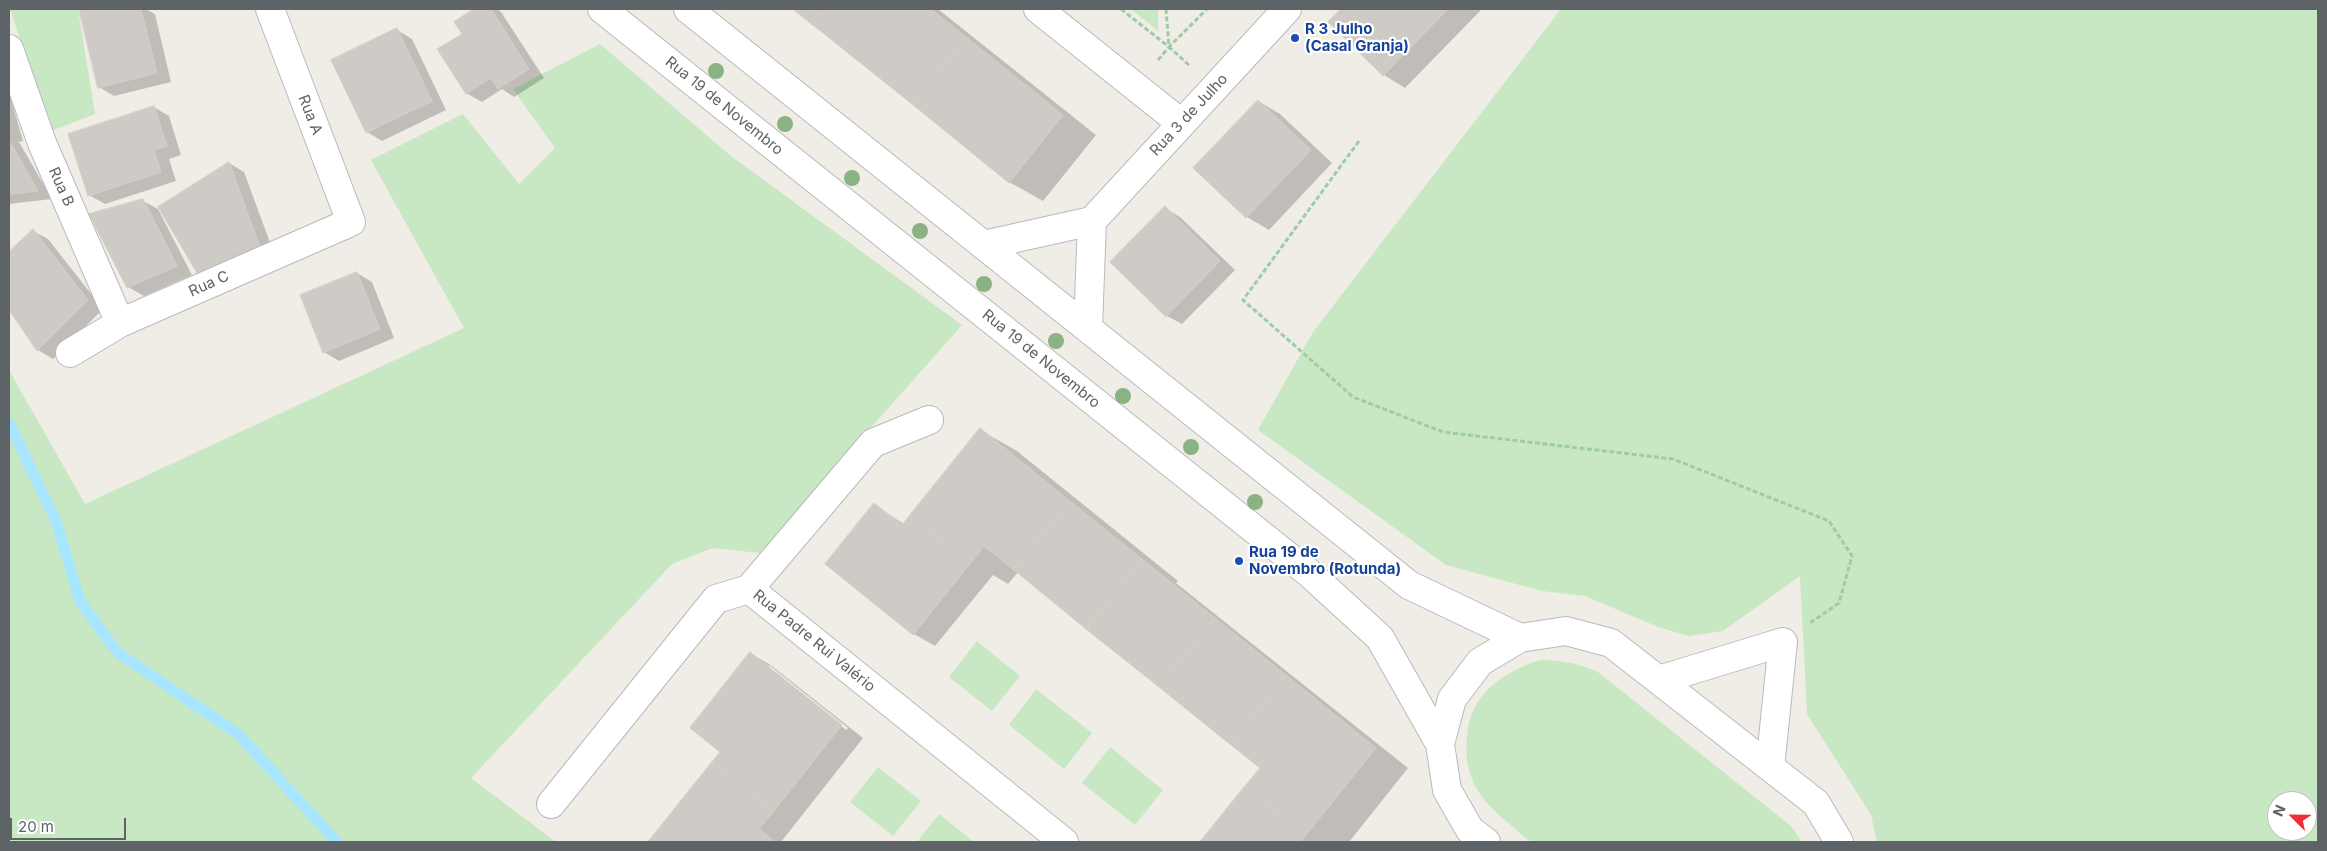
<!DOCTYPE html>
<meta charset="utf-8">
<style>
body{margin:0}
#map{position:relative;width:2327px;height:851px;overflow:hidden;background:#f0ede6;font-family:Inter,sans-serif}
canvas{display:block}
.frame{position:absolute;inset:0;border:10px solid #5e6367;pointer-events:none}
.north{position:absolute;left:2267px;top:791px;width:50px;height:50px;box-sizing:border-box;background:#fff;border:1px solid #bfc1c2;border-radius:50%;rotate:293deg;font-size:14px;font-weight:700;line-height:20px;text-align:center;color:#5e6367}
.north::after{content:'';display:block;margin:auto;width:18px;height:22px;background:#ef2e39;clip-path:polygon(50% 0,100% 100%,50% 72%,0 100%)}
.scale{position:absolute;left:10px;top:818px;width:116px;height:22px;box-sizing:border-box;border:2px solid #5e6367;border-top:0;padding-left:6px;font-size:15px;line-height:18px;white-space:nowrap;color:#5e6367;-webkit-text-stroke:4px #fff;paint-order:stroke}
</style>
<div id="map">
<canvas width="2327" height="851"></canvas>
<div class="frame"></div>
<div class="north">N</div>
<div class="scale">20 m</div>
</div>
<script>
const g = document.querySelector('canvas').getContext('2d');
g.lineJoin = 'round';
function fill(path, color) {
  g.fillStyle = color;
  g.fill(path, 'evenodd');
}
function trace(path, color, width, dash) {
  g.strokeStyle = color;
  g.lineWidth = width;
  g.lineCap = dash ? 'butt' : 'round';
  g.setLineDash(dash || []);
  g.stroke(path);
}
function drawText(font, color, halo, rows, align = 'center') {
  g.font = font + ' Inter,sans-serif';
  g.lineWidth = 4.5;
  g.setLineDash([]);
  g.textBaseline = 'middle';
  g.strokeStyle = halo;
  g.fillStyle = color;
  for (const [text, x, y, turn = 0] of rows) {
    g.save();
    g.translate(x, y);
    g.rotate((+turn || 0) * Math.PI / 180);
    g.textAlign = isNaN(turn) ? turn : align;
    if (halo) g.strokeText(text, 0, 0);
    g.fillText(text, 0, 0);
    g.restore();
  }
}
fill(new Path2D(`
 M 10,9 L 78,9 L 95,114 L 51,131 Z
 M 1131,9 L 1158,9 L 1158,31 Z
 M 1561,9 L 2318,9 L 2318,842 L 1877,842 L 1871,815 L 1807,714 L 1800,576 L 1723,631 L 1689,636 L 1658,627 L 1585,596 L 1542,591 L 1446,565 L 1258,430 L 1313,332 ZM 2277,801 L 2307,801 L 2307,831 L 2277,831 Z
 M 600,44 L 731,156 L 962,325 L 760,553 L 713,548 L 672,564 L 471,778 L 556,842 L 9,842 L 9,370 L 85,504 L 464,328 L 371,160 L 463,114 L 519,184 L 555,148 L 513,89 Z
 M 977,641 L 1020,676 L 992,711 L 949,677 Z
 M 1540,660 C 1562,660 1578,663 1598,672 L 1791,826 L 1802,842 C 1735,842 1668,842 1601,842 C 1587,842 1543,845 1533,842 C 1526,840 1518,831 1512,826 C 1478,799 1461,775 1468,729 C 1473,692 1507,670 1540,660 Z
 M 1036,689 L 1092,733 L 1064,769 L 1009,725 Z
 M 1110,747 L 1163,790 L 1135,825 L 1082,783 Z
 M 878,767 L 921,801 L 893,836 L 850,802 Z
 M 939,814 L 974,842 L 917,842 Z`), '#c7e8c2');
fill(new Path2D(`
 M 80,9 L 146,9 L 155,14 L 171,82 L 114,96 L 99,87 Z
 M 477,9 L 497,9 L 501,12 L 544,78 L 514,97 L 502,89 L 482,102 L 466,93 L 464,34 L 456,22 Z
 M 795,9 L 938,9 L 1096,135 L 1043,201 L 1009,182 Z
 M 1343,9 L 1482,9 L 1405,88 L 1384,75 L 1329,22 Z
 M 397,30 L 412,39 L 446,110 L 382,141 L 367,132 Z
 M 9,92 L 23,141 L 19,142 L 52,199 L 9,204 Z
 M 1258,101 L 1280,114 L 1332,163 L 1269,230 L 1247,217 Z
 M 154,107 L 169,116 L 181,155 L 169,159 L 176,181 L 105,204 L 89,195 Z
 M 229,163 L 244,172 L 275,256 L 214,281 L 198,272 Z
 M 143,201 L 158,209 L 192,275 L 144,296 L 128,287 Z
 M 1165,208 L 1180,217 L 1235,270 L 1182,324 L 1167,316 Z
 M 33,231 L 48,239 L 103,309 L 53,359 L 38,350 L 9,308 L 9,253 Z
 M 357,273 L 372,282 L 394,338 L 339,361 L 324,352 Z
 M 980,430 L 1017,451 L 1178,581 L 1176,583 L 1408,768 L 1349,842 L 1202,842 L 1262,768 L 1018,572 L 1008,584 L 993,575 L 935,646 L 914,634 L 874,505 L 904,524 Z
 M 750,653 L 772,666 L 863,738 L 781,842 L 650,842 L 722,752 ZM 769,665 L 848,728 L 846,730 L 769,668 Z`), '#0003');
trace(new Path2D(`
 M 9,423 L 56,521 L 80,601 L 117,652 L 238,734 L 337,842`), '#a8e5ff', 11);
const building = new Path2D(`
 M 79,9 L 141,9 L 157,73 L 98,88 Z
 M 474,9 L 491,9 L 529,69 L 498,89 L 491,78 L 466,94 L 437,49 L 462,34 L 454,22 Z
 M 793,9 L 826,9 L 813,25 Z
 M 826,9 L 931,9 L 966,37 L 912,104 L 813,25 Z
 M 1341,9 L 1448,9 L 1383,76 L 1328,22 Z
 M 397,28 L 432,101 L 366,133 L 331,60 Z
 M 966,37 L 1063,115 L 1009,183 L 912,104 Z
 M 1258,100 L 1311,150 L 1246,218 L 1193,168 Z
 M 154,106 L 167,146 L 154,150 L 161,172 L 88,196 L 68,134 Z
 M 9,140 L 38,191 L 9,194 Z
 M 229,162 L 260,247 L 197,273 L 158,207 Z
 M 143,199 L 177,266 L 127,288 L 89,214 Z
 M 1165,206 L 1220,261 L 1166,317 L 1110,262 Z
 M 33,229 L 88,300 L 37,351 L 9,310 L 9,252 Z
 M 357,272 L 380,329 L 323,353 L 300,295 Z
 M 980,428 L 1070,501 L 1014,570 L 984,546 L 970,564 L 910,515 Z
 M 1070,501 L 1142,559 L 1086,629 L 1014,570 Z
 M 874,503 L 902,525 L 910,515 L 970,564 L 913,635 L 825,564 Z
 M 1142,559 L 1215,618 L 1159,687 L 1086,629 Z
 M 1215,618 L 1286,675 L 1231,745 L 1159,687 Z
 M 750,652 L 842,725 L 774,811 L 712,762 L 720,752 L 690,728 Z
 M 1286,675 L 1376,748 L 1306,835 L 1245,786 L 1260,768 L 1231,745 Z
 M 712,762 L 774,811 L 759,829 L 775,842 L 648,842 Z
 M 1245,786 L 1306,835 L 1300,842 L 1200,842 Z`);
fill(building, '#cecac5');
trace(building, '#d6cec4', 1);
const minor = new Path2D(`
 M 602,9 L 1309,573 L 1380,638 L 1440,744
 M 688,9 L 1409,585 L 1520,638
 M 1038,9 L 1181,123
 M 9,49 L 42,143 L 120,323
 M 1092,221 L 1287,9
 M 984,245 L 1092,221
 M 1088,328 L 1092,221
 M 70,353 L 120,323 L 351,222 L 270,9
 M 749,589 L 873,443 L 929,420
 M 1659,680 L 1783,642 L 1770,767
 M 551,804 L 716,599 L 749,589 L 1064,842
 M 1486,842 L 1470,830 L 1447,790 L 1440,744 L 1452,699 L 1480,662 L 1520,638 L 1566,631 L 1611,643 L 1816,803 L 1839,842`);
trace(minor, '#b7babd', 30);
trace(new Path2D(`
 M 1121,9 L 1169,47 L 1207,9
 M 1166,9 L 1169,47 L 1190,66
 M 1158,60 L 1169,47
 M 1359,141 L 1243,300 L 1353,397 L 1443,432 L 1673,459 L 1829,521 L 1852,556 L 1839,603 L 1810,623`), '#9ccda4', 3, [5, 2.5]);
trace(minor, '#fff', 28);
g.fillStyle = '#8bb282';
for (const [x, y] of [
 [716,71],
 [785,124],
 [852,178],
 [920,231],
 [984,284],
 [1056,341],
 [1123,396],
 [1191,447],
 [1255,502]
]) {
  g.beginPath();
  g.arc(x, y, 8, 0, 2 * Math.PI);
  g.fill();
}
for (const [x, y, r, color] of [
 [1295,38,5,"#1a4fb4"],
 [1239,561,5,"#1a4fb4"]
]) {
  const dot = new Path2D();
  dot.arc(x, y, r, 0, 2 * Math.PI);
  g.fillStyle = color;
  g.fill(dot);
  trace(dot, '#fff', 2);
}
drawText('bold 15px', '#164399', '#fff', [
 ["R 3 Julho",1305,29],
 ["(Casal Granja)",1305,46],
 ["Rua 19 de",1249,552],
 ["Novembro (Rotunda)",1249,569]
], 'left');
drawText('15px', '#5e6367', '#fff', [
 ["Rua 19 de Novembro",724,106,39],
 ["Rua A",310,115,69],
 ["Rua 3 de Julho",1189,115,-47],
 ["Rua B",61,187,66],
 ["Rua C",209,284,-24],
 ["Rua 19 de Novembro",1041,359,39],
 ["Rua Padre Rui Valério",814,641,39]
]);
</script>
